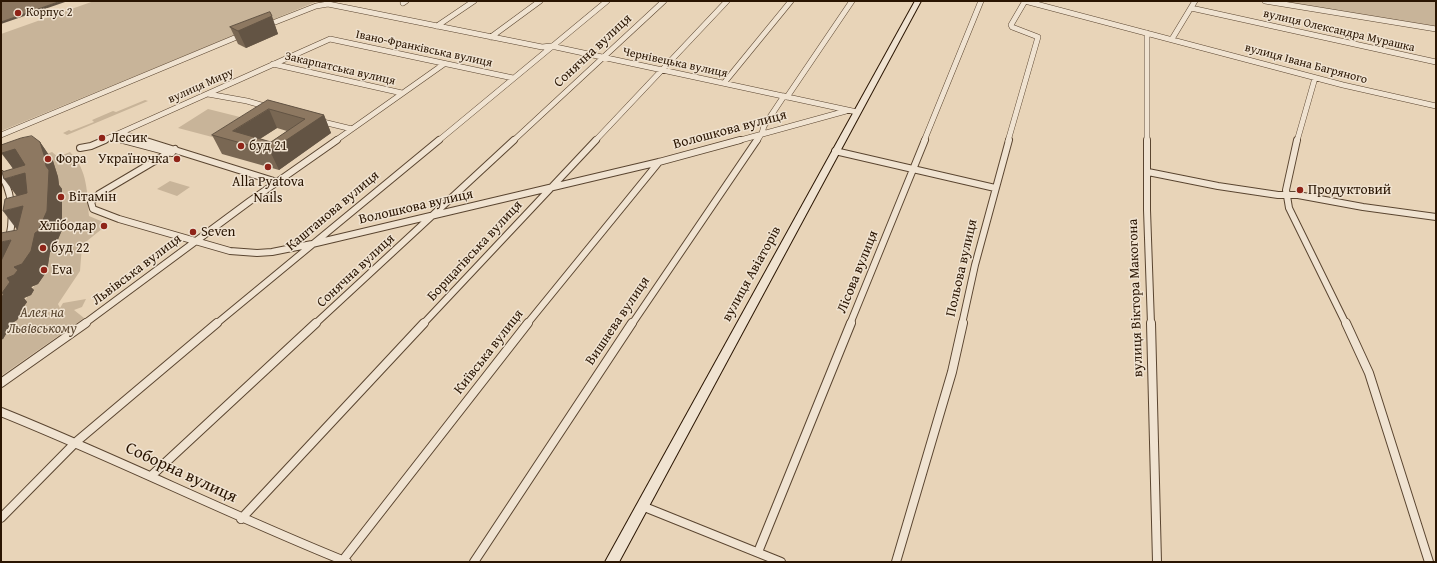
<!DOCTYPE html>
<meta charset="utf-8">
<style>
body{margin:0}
#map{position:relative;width:1437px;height:563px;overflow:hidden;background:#e8d4b8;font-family:"Gentium Book Plus",serif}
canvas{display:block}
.frame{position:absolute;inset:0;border:2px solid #2a1502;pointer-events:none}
</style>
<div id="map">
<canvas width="1437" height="563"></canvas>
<div class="frame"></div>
</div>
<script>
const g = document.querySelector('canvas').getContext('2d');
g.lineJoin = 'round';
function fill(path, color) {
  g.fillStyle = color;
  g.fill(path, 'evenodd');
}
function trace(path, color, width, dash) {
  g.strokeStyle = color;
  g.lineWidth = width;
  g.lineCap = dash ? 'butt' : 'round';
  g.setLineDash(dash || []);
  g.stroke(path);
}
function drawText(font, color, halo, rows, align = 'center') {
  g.font = font + ' "Gentium Book Plus",serif';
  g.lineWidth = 3;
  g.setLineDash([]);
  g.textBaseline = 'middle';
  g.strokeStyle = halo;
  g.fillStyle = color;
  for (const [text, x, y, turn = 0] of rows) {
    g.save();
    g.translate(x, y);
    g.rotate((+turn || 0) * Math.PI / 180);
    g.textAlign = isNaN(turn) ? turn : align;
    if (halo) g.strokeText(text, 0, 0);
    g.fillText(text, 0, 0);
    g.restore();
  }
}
fill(new Path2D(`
 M 94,1 L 318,1 L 1,131 L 1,34 Z
 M 1265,1 L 1436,1 L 1436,29 Z
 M 145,100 L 148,101 L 67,135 L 63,133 L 69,130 L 71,131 L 94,122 L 92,120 L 113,111 L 116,112 Z
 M 208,109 L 248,119 L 216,138 L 178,128 Z
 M 52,152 L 58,157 L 70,152 C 88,170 87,193 89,216 L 108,224 L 82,245 L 80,271 L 58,304 L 60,308 L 63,303 L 86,299 L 82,307 L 74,310 L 84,318 L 1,376 L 1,340 L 9,325 L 19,313 L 27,297 L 34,290 L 32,289 L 46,271 L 50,252 L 53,251 L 62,227 L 60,227 L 61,199 L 63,197 L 63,194 L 60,194 L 54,171 L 55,167 L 53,167 L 44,155 Z
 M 170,181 L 190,187 L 177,196 L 157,189 Z`), '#c8b499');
const streetFar2 = new Path2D(`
 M 1025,1 L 1343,85 L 1436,106
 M 1265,1 L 1436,29
 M 403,3 L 406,1
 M 1191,8 L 1436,62
 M 265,26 L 316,6 L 328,4 L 542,47 L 551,46 L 857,112
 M 437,26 L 474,1
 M 1147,33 L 1147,141
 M 491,37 L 540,1
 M 1172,39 L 1195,1
 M 273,64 L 402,93
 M 724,83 L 791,1
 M 208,94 L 247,101 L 268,107
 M 787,97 L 852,1
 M 319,121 L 352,129
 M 121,133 L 146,141
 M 1,135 L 244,34
 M 112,137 L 126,141
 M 102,141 L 330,39 L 513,78
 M 335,141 L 444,64
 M 438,141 L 607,1
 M 513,141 L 664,1
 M 595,141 L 727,1
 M 737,141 L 846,111
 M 757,141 L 762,133 L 764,126 L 784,96
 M 924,141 L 981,1
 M 1008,141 L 1038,37 L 1012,27 L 1011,25 L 1025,1
 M 1297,141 L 1315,78`);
const streetFar1 = new Path2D(`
 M 123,140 L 172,153
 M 143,140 L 277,182
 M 1147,140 L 1147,210 L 1151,324
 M 1297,140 L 1286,190 L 1289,208 L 1346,324
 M 80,148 L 91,146 L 105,140
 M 175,149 L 99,194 L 91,202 L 93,209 L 119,219 L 230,251 L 257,253 L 272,252 L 312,244 L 659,162 L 740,140
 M 835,151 L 995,188
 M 1148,172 L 1218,186 L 1278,195 L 1298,195 L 1363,207 L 1436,217
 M 1,174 C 13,194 14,216 9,239
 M 84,324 L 250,201 L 337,140
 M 216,324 L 439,140
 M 315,324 L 514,140
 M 423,324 L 596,140
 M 527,324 L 659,162
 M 632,324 L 757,140
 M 850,324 L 925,140
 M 962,324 L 975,265 L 1009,140`);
const street = new Path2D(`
 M 1151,323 L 1157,562
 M 1346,323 L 1369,373 L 1429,562
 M 1,383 L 86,323
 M 1,412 C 118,459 230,515 347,562
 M 151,476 L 316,323
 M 642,506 L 781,562
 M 1,518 L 76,442 L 217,323
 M 241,519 L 424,323
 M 758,552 L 851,323
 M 343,560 L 528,323
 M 474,562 L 632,323
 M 896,562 L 952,372 L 963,323`);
const secondary = new Path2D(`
 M 915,1 L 921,1 L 619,562 L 605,562 Z`);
trace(streetFar2, '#5a4530', 6);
trace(streetFar1, '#5a4530', 8);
trace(street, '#5a4530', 10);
trace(secondary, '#2a1502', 2);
trace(streetFar2, '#f0e3d1', 5);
trace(streetFar1, '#f0e3d1', 6);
trace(street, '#f0e3d1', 8);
fill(secondary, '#f0e3d1');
fill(new Path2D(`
 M 270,12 L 278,34 L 246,48 L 238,44 L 230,27 Z
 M 268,100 L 324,115 L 331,133 L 279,170 L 222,154 L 212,135 ZM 277,128 L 287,131 L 271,142 L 260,139 Z
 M 40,142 L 53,161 L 58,177 L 59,185 L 62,189 L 62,230 L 53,251 L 50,252 L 47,271 L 38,284 L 31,287 L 34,290 L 31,295 L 24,298 L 27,302 L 20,312 L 21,314 L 17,320 L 9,325 L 9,327 L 5,332 L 6,334 L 3,339 L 2,258 L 1,256 L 17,230 L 17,196 L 13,168 L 1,153 L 1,145 Z`), '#796753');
fill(new Path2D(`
 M 61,1 L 68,1 L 1,24 L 1,22 Z
 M 272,16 L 278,34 L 246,48 L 238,31 Z
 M 269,109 L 277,128 L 250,145 L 233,131 Z
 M 324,115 L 331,133 L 279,170 L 270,151 Z
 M 40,142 L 53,161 L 58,177 L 59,185 L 62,189 L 62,230 L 53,251 L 50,252 L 47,271 L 38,284 L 31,287 L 34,290 L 31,295 L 24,298 L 27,302 L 20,312 L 21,314 L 17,320 L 9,325 L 9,327 L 5,332 L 6,334 L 3,339 L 1,340 L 1,298 L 7,278 L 7,264 L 1,256 L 1,242 L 11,240 L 25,258 L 46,166 Z
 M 15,149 L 29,168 L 16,173 L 2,153 Z
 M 25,173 L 39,192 L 19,199 L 4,179 Z
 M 23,206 L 18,231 L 3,211 Z`), '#635444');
const building = new Path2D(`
 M 1,1 L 61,1 L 1,22 Z
 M 270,12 L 272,16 L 238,31 L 230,27 Z
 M 268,100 L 324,115 L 270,151 L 212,135 ZM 269,109 L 305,119 L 271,142 L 233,131 Z
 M 32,136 L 40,142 L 45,158 L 46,166 L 49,170 L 47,211 L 38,231 L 35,233 L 31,251 L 22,264 L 14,267 L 18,270 L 14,275 L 7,278 L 10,282 L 2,293 L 4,294 L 1,298 L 1,261 L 11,240 L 1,242 L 1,233 L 17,230 L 23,206 L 3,211 L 5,199 L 27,193 L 25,173 L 4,179 L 2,172 L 25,165 L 15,149 L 2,153 L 1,152 L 1,145 L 21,138 Z`);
fill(building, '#8d7861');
trace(building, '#635444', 1);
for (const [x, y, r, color] of [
 [18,13,4,"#8f2418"],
 [102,138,4,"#8f2418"],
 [241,146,4,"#8f2418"],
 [48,159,4,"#8f2418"],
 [177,159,4,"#8f2418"],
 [268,167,4,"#8f2418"],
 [1300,190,4,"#8f2418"],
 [61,197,4,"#8f2418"],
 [104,226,4,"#8f2418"],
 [193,232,4,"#8f2418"],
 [43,248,4,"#8f2418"],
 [44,270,4,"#8f2418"]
]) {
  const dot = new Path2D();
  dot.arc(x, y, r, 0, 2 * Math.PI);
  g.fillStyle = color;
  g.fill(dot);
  trace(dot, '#f0e3d1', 1.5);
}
drawText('12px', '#2a1502', '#f0e3d1', [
 ["Корпус 2",26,13]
], 'left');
drawText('12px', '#2a1502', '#f0e3d1', [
 ["вулиця Олександра Мурашка",1339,31,13],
 ["Івано-Франківська вулиця",424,49,12],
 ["Чернівецька вулиця",675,63,12],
 ["вулиця Івана Багряного",1306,64,15],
 ["Закарпатська вулиця",340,69,13],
 ["вулиця Миру",201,86,-24]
]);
drawText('14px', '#2a1502', '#f0e3d1', [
 ["Сонячна вулиця",593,51,-43],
 ["Волошкова вулиця",730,130,-15],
 ["Волошкова вулиця",416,207,-13],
 ["Каштанова вулиця",333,211,-40],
 ["Борщагівська вулиця",475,251,-47],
 ["Польова вулиця",962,268,-77],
 ["Львівська вулиця",137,270,-37],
 ["Сонячна вулиця",356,271,-43],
 ["Лісова вулиця",858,272,-68],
 ["вулиця Авіаторів",752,274,-61],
 ["вулиця Віктора Макогона",1136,298,-92],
 ["Вишнева вулиця",618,321,-56],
 ["Київська вулиця",489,352,-52]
]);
drawText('14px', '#2a1502', '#f0e3d1', [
 ["Лесик",110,138],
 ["буд 21",249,146],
 ["Фора",56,159],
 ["Україночка",169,159,"right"],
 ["Alla Pyatova",268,182,"center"],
 ["Nails",268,198,"center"],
 ["Продуктовий",1308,190],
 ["Вітамін",69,197],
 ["Хлібодар",96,226,"right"],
 ["Seven",201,232],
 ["буд 22",51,248],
 ["Eva",52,270]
], 'left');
drawText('italic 14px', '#59452f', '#f0e3d1', [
 ["Алея на",42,313],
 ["Львівському",42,329]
]);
drawText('17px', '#2a1502', '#f0e3d1', [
 ["Соборна вулиця",181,473,25]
]);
</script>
